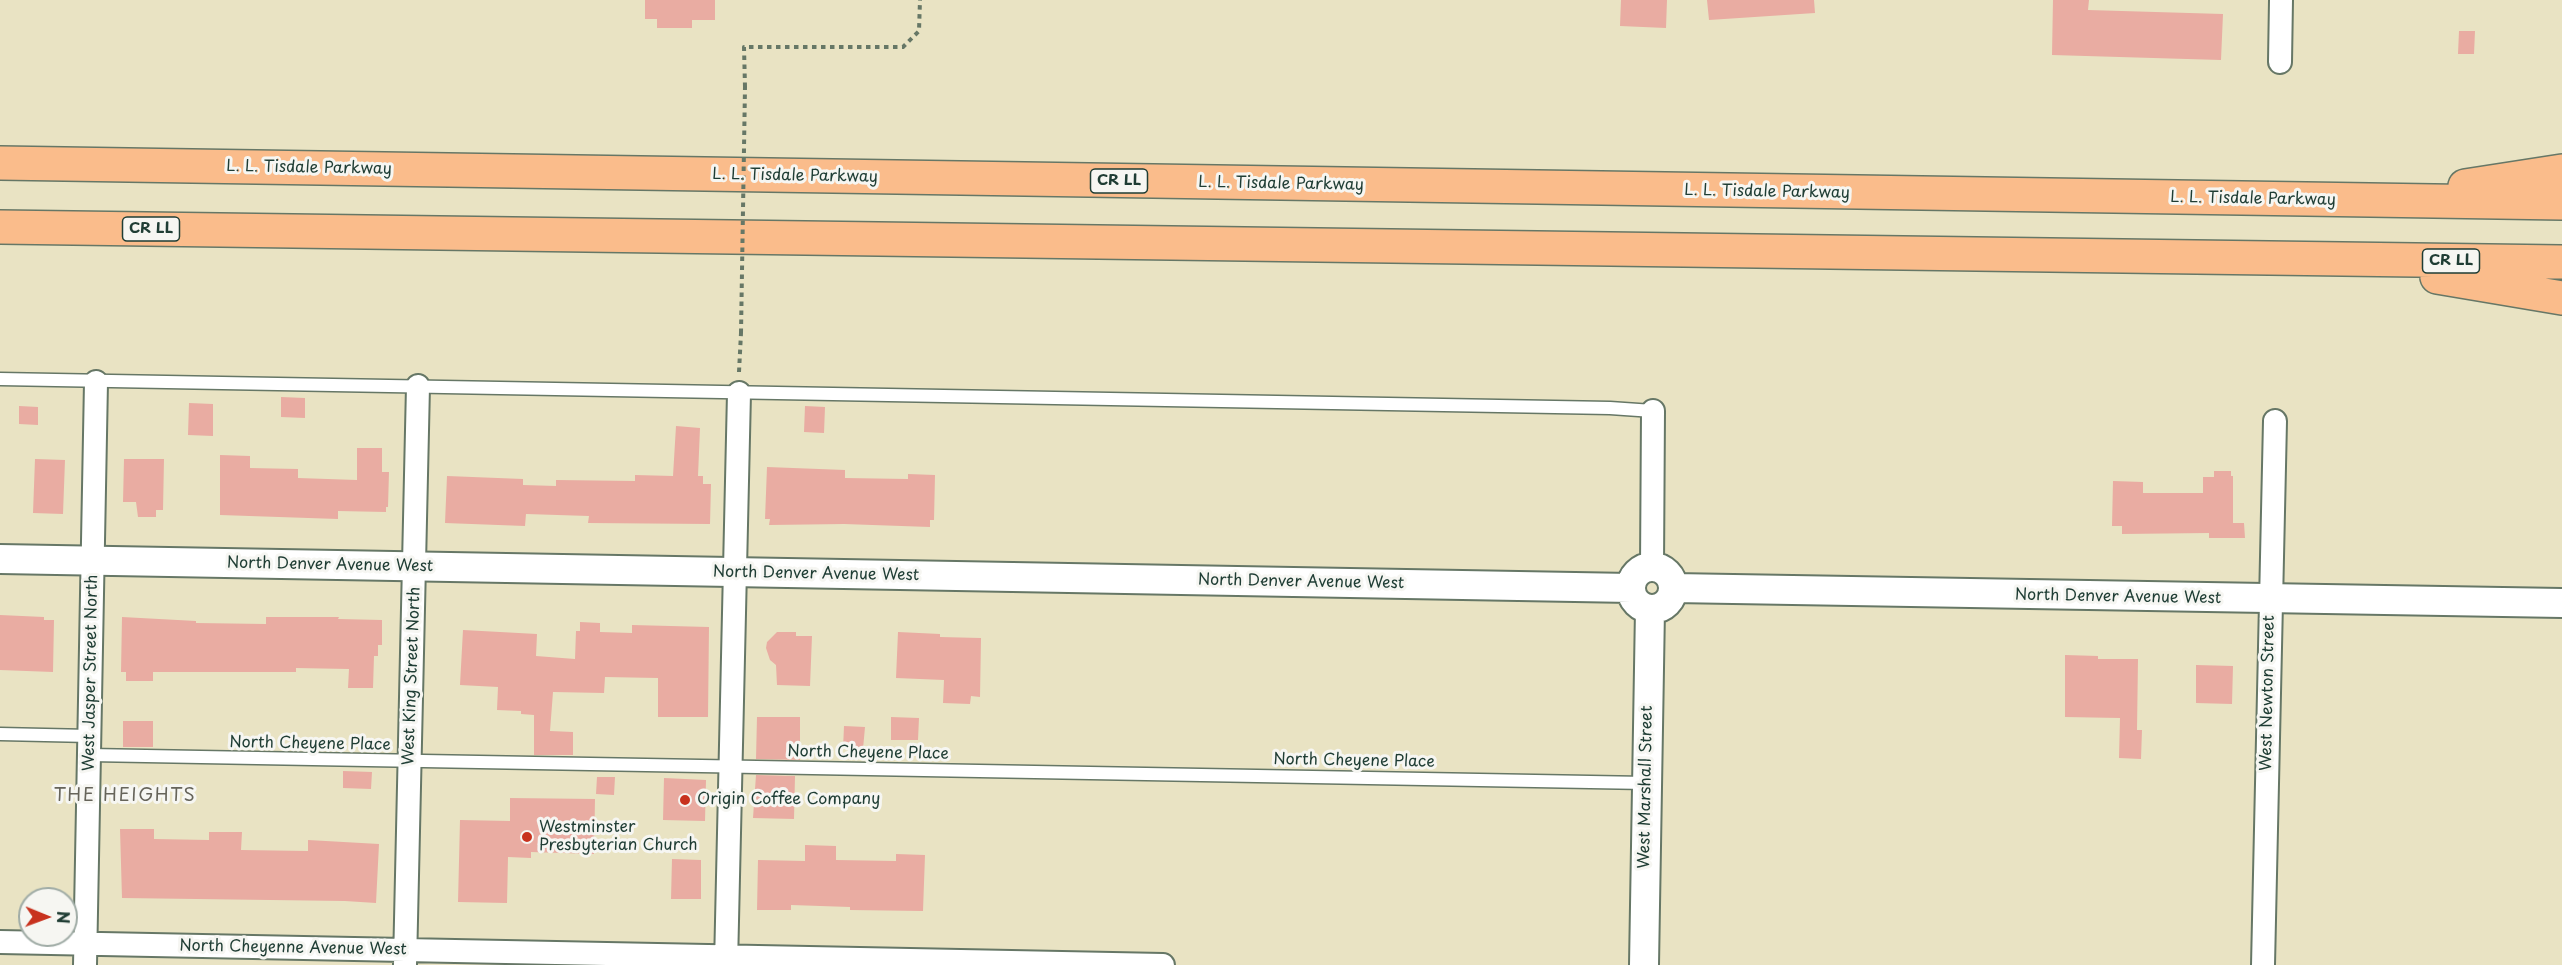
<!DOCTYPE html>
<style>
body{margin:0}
#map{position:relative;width:2562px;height:965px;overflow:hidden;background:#e9e3c3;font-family:"Playpen Sans",sans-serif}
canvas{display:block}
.north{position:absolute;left:18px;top:887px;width:60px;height:60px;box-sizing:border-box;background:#f6f6f2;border:2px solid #a0aca6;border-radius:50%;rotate:91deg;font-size:16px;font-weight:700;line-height:24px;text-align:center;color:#1f3d34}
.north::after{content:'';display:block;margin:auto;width:21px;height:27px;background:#c8321e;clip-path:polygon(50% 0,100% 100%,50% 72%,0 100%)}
</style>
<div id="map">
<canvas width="2562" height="965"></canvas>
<div class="north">N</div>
</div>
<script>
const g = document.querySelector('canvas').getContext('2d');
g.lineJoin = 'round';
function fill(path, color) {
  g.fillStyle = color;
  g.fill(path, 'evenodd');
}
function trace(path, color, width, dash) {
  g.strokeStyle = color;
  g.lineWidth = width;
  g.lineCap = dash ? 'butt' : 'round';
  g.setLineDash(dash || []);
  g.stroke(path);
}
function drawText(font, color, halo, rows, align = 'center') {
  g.font = font + ' "Playpen Sans",sans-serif';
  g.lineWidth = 6;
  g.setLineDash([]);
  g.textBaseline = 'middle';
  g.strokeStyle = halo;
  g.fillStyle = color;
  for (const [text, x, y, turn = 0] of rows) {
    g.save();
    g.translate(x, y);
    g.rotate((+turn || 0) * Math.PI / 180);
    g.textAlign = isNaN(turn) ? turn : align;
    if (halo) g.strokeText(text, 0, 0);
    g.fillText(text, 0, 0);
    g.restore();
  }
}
fill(new Path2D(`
 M 645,0 L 715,0 L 715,20 L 692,20 L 692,28 L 657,28 L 657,19 L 645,19 Z
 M 1621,0 L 1667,0 L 1666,28 L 1620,26 Z
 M 1707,0 L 1814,0 L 1815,13 L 1709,20 Z
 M 2053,0 L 2089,0 L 2088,10 L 2223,14 L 2221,60 L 2052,55 Z
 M 2459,31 L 2475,31 L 2474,54 L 2458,54 Z
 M 281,397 L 305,398 L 305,418 L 281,417 Z
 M 189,403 L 213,404 L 213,436 L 188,435 Z
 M 19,406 L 38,407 L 38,425 L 19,424 Z
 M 805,406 L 825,407 L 824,433 L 804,432 Z
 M 676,426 L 700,428 L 698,476 L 703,476 L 703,484 L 711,484 L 710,524 L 588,523 L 589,516 L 526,514 L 525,526 L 445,523 L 447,476 L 523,479 L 523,485 L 556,486 L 556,480 L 635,481 L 635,475 L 673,476 Z
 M 357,448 L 382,448 L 382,472 L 389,472 L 388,507 L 386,507 L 386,512 L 338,511 L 338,519 L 220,515 L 220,455 L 250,456 L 250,468 L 298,469 L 298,478 L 357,480 Z
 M 35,459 L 65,460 L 63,514 L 33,513 Z
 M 124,459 L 164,459 L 163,510 L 156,510 L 156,517 L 138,517 L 136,502 L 123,502 Z
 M 767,467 L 845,470 L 845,478 L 908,479 L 908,474 L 935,475 L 934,520 L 930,520 L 930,527 L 844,524 L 769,525 L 770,519 L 765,519 Z
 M 2214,471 L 2231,471 L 2231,476 L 2233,476 L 2233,523 L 2244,523 L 2245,538 L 2209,538 L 2209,533 L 2122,534 L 2122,526 L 2112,526 L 2113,481 L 2143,482 L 2143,493 L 2203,493 L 2203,477 L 2214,477 Z
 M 0,615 L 44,617 L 44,620 L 54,620 L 53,672 L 0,670 Z
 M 122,617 L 196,621 L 196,623 L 266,624 L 266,617 L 339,617 L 338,619 L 382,620 L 382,645 L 378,645 L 378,656 L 374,656 L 373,688 L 348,688 L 349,669 L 296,668 L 296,672 L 153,672 L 153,681 L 126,681 L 126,672 L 121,672 Z
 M 580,622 L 600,623 L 600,632 L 632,633 L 632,625 L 709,627 L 708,717 L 658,717 L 658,678 L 605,677 L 604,693 L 553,692 L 550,731 L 573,732 L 573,755 L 534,755 L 534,715 L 521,714 L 521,711 L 497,710 L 498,687 L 460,685 L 463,630 L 537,634 L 536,656 L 575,659 L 576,631 L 580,631 Z
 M 777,632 L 796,632 L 796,636 L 812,636 L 810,686 L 777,685 L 776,665 L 770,660 L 766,648 L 767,642 Z
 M 898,632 L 940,634 L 940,637 L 981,638 L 980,697 L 971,696 L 970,704 L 943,703 L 944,680 L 896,678 Z
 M 2065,655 L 2098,656 L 2098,659 L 2138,659 L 2137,730 L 2142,730 L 2141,759 L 2119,758 L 2120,718 L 2065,717 Z
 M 2196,665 L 2233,666 L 2232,704 L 2196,703 Z
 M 757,717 L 800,717 L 800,760 L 756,759 Z
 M 891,717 L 919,718 L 918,740 L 891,740 Z
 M 123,721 L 153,721 L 153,747 L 123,747 Z
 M 844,726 L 865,727 L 863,749 L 843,749 Z
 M 343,771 L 372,772 L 371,789 L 343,788 Z
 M 756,775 L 795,776 L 794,819 L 753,818 Z
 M 597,777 L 615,777 L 614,795 L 596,794 Z
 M 664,778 L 706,780 L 705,821 L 663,820 Z
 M 510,798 L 595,799 L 594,854 L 531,852 L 531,858 L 508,857 L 507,903 L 458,902 L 460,820 L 510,821 Z
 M 120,829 L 154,829 L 154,839 L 209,840 L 209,832 L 242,832 L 241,850 L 308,851 L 308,840 L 379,844 L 376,903 L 345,901 L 122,898 Z
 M 805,845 L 836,846 L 836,860 L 896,861 L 896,854 L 925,855 L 923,911 L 850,910 L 850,907 L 791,905 L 791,910 L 757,910 L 758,860 L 805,861 Z
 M 672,859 L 701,860 L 701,899 L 671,899 Z`), '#e9aca2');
const service = new Path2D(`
 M 0,379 L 1610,408 L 1653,411
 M 0,734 L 90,736
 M 90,755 L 1646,783`);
const minor = new Path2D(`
 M 2280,62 L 2281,0
 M 1652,566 L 1653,411
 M 0,942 L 1163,965
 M 405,964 L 418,386
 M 85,965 L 96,382
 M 726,965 L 739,393
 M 2263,965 L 2275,421`);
const tertiary = new Path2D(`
 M 0,559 L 1631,588
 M1631 588a21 21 0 1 1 42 0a21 21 0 1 1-42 0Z
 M 1674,588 L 2562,603
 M 1644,965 L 1650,609`);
const motorway = new Path2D(`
 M 0,163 L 2562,203
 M 2465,186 L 2562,171
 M 0,227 L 2562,262
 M 2437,277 L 2562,298`);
trace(service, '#676', 15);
trace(minor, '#676', 26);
trace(tertiary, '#676', 32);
trace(motorway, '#676', 36);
trace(new Path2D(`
 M 745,87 L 744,47 L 903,47 L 919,31 L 920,0
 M 739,372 L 741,333`), '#676', 4, [4.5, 4.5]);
trace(service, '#fff', 12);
trace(minor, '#fff', 22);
trace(tertiary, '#fff', 28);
trace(motorway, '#fabc8b', 33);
trace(new Path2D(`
 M 741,333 L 745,87`), '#676', 4, [4.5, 4.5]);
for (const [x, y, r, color] of [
 [685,800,6,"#c8321e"],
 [527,837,6,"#c8321e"]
]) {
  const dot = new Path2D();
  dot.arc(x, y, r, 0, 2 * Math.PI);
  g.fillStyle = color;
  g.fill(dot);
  trace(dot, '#f6f6f2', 2);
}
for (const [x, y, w] of [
 [1119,181,57],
 [151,229,57],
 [2451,261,57]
]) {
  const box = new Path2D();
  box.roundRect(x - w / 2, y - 12, w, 24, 4.5);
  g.fillStyle = '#f6f6f2';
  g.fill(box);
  trace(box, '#1f3d34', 1.5);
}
drawText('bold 15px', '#1f3d34', null, [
 ["CR LL",1119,181],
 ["CR LL",151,229],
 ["CR LL",2451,261]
]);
drawText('16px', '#1f3d34', '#f6f6f2', [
 ["L. L. Tisdale Parkway",309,168,1],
 ["L. L. Tisdale Parkway",795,176,1],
 ["L. L. Tisdale Parkway",1281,184,1],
 ["L. L. Tisdale Parkway",1767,192,1],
 ["L. L. Tisdale Parkway",2253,199,1],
 ["North Denver Avenue West",330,565,1],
 ["North Denver Avenue West",816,574,1],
 ["North Denver Avenue West",1301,582,1],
 ["North Denver Avenue West",2118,597,1],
 ["West Jasper Street North",91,673,-89],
 ["West King Street North",412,676,-88],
 ["West Newton Street",2268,693,-89],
 ["North Cheyene Place",310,744,1],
 ["North Cheyene Place",868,753,1],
 ["North Cheyene Place",1354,761,1],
 ["West Marshall Street",1646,787,-89],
 ["North Cheyenne Avenue West",293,948,1]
]);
drawText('16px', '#1f3d34', '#f6f6f2', [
 ["Origin Coffee Company",697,800],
 ["Westminster",539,828],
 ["Presbyterian Church",539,846]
], 'left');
g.letterSpacing = '1.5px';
drawText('18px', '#66645a', '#f6f6f2', [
 ["THE HEIGHTS",125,796]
]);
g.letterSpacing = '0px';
</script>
